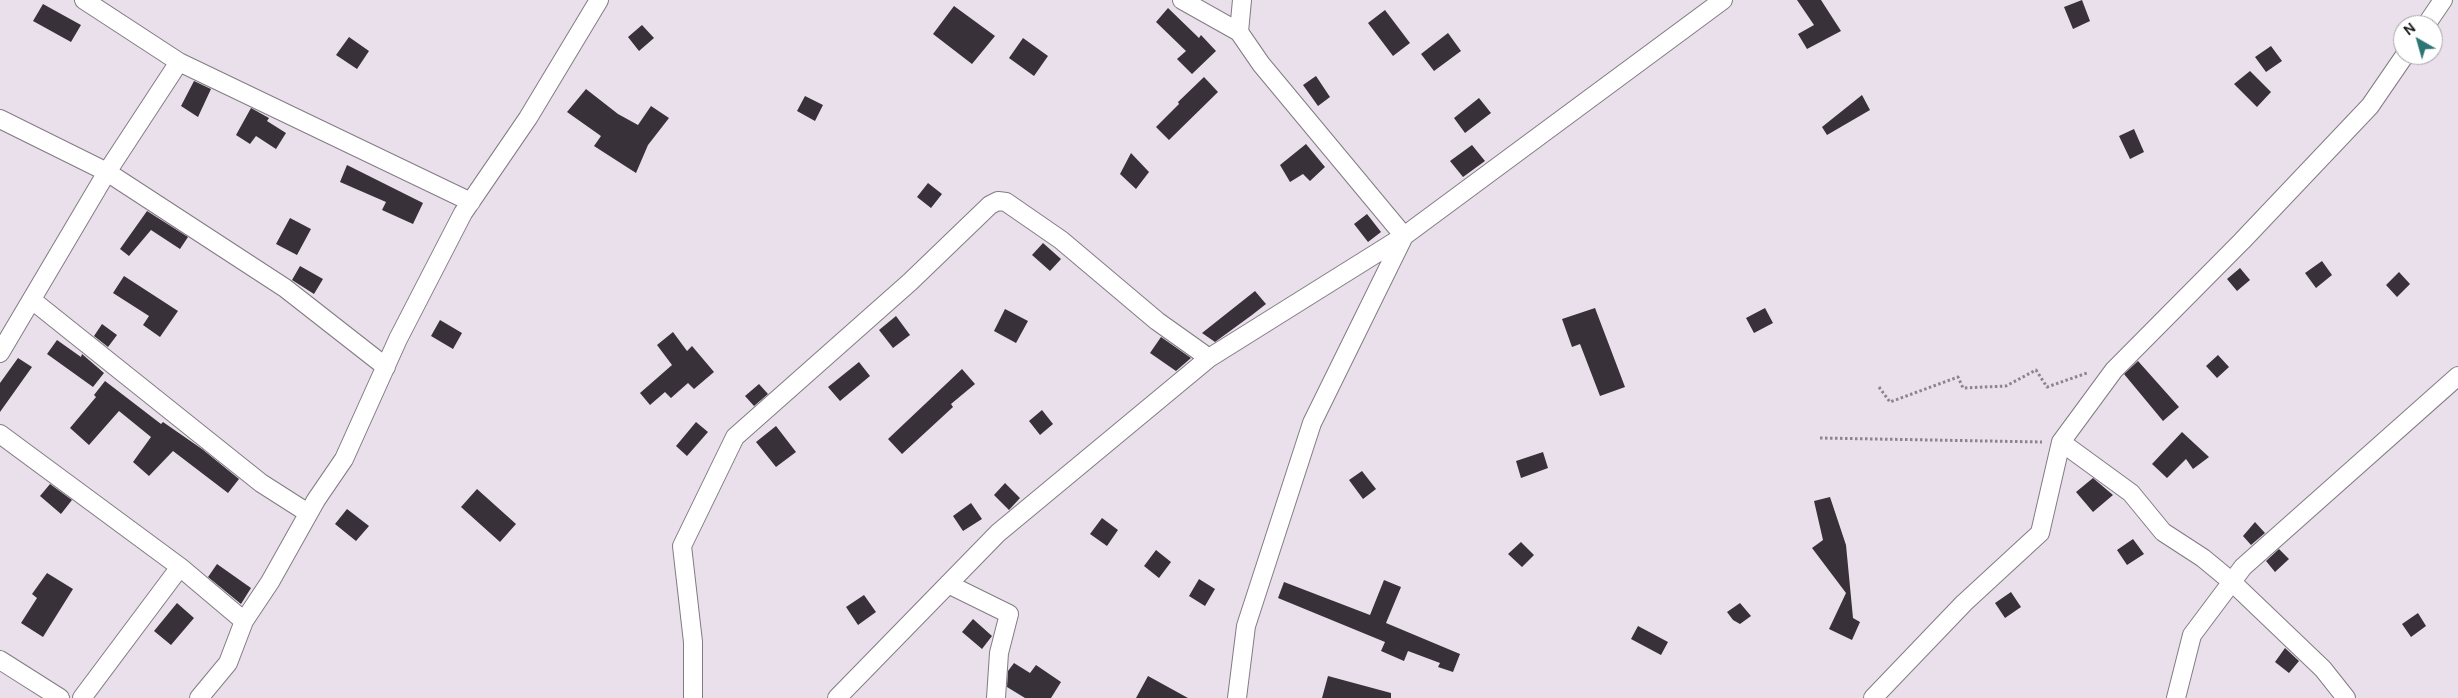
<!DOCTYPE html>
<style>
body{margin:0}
#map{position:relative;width:2458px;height:698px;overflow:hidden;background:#e9e0eb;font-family:"DM Sans",sans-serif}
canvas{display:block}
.north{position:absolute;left:2393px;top:15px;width:50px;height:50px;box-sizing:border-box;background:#fff;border:1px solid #a5a3a5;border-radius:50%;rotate:322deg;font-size:14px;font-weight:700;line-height:20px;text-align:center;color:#1d1a1e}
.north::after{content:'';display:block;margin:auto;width:18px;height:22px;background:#2d7673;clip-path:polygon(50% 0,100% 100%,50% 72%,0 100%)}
</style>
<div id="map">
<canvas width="2458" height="698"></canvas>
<div class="north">N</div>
</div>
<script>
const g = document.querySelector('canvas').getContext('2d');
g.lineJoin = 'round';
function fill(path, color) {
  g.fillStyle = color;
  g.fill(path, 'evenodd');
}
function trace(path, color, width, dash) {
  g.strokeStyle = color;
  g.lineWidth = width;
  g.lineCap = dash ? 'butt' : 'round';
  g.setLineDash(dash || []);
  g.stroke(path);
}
fill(new Path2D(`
 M 1797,0 L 1821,0 L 1841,31 L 1807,49 L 1798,34 L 1814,25 Z
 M 2082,0 L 2090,21 L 2073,29 L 2064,7 Z
 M 43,4 L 81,25 L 71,42 L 33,21 Z
 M 954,6 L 995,36 L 972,64 L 933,34 Z
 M 1168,8 L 1199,38 L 1201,35 L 1216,51 L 1192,74 L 1177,59 L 1186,51 L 1156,22 Z
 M 1385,10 L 1410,43 L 1393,56 L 1368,23 Z
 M 642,25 L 654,38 L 639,51 L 628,37 Z
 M 1448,33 L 1461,51 L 1434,71 L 1421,54 Z
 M 349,37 L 369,51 L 357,69 L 336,55 Z
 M 1023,38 L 1048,56 L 1034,76 L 1009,58 Z
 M 2271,46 L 2282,61 L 2266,72 L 2255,57 Z
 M 2250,71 L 2271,92 L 2257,107 L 2234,84 Z
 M 1316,76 L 1330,97 L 1318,106 L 1303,85 Z
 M 1204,77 L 1218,92 L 1169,140 L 1156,127 L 1179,104 L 1178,102 Z
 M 194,81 L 211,89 L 198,117 L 181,106 Z
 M 586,89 L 618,114 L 638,125 L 651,106 L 669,118 L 648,145 L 636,173 L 594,146 L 601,136 L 567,112 Z
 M 1862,95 L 1870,110 L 1827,135 L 1822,127 Z
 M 805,96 L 823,105 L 815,121 L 797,111 Z
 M 1479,98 L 1491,113 L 1465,133 L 1454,118 Z
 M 251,108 L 269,118 L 267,121 L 286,133 L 276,149 L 256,136 L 250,144 L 236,135 Z
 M 2134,129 L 2144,152 L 2130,159 L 2119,136 Z
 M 1306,144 L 1325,167 L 1310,181 L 1303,174 L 1290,182 L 1280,165 Z
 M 1472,145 L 1485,161 L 1463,177 L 1450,161 Z
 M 1131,153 L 1149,172 L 1136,189 L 1120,174 Z
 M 347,165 L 423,203 L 413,224 L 382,210 L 386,202 L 340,182 Z
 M 928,183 L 942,194 L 931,208 L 917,197 Z
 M 147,211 L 188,237 L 180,249 L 151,230 L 129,256 L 120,249 Z
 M 1367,214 L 1381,232 L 1368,242 L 1354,224 Z
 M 290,218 L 311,229 L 297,255 L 276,244 Z
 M 1043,243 L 1061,259 L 1050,271 L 1032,255 Z
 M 2322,261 L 2332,275 L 2316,288 L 2305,273 Z
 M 300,266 L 323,279 L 314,294 L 292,280 Z
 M 2240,268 L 2250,280 L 2237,291 L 2227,279 Z
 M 2399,272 L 2410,284 L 2397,297 L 2386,285 Z
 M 124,276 L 178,311 L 160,337 L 143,325 L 149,316 L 113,293 Z
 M 1255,291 L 1266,304 L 1252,315 L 1215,342 L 1202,333 Z
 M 1595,308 L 1625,387 L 1600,396 L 1580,344 L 1572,347 L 1562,319 Z
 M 1765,308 L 1773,323 L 1754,333 L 1746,318 Z
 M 1005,309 L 1028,321 L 1016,343 L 994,331 Z
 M 896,316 L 910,335 L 893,348 L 879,330 Z
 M 440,320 L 462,333 L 453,349 L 431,336 Z
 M 102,324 L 117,335 L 108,347 L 94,336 Z
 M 673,332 L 687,351 L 692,346 L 714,372 L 694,389 L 688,383 L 671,398 L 665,392 L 650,405 L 640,393 L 672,365 L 657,345 Z
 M 1161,337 L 1191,358 L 1176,371 L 1150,353 Z
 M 57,340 L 81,357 L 82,354 L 104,373 L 93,387 L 47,354 Z
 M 2218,355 L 2229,367 L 2217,378 L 2206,366 Z
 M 18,358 L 32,367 L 0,412 L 0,383 Z
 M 2138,361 L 2179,407 L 2163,421 L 2124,374 Z
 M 859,362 L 870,376 L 840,401 L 828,387 Z
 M 962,369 L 975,384 L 951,404 L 953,407 L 902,454 L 888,439 Z
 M 105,381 L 161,424 L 163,422 L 202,449 L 239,479 L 228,493 L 173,451 L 149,476 L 133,462 L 151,437 L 119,411 L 89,445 L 70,428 L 96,397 L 94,395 Z
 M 759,384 L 768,394 L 754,406 L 745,396 Z
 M 1042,410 L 1053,424 L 1040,435 L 1029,421 Z
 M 696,422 L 708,432 L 687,456 L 676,446 Z
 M 776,426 L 796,452 L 776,467 L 756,442 Z
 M 2182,432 L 2209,457 L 2193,469 L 2186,459 L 2167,478 L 2152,464 Z
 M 1543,452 L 1548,468 L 1521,478 L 1516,461 Z
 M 1362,471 L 1376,489 L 1363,499 L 1349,480 Z
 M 2093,478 L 2113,495 L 2093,512 L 2076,492 Z
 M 1005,483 L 1020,498 L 1009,510 L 994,495 Z
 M 50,484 L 72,500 L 61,514 L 40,496 Z
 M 477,489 L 516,524 L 500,542 L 461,507 Z
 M 1830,497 L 1846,545 L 1853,618 L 1860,622 L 1852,640 L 1829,629 L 1846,593 L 1812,548 L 1823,540 L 1814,501 Z
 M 971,503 L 982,519 L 963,531 L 953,516 Z
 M 347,509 L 369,526 L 356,541 L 335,524 Z
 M 1102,518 L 1118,530 L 1107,546 L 1090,534 Z
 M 2255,522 L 2265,533 L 2251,545 L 2243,536 Z
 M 2133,539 L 2144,554 L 2127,565 L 2117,550 Z
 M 1521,542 L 1534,555 L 1522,567 L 1508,554 Z
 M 2279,549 L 2289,559 L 2275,572 L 2266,561 Z
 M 1156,550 L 1171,562 L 1159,578 L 1144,566 Z
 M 217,564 L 251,588 L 241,604 L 208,577 Z
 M 47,573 L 73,589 L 43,637 L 21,623 L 37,598 L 32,594 Z
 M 1199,579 L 1215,589 L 1205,606 L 1189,596 Z
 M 1384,580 L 1401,587 L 1386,623 L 1460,654 L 1453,672 L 1438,667 L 1440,663 L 1408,651 L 1404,661 L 1381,651 L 1385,642 L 1278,598 L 1284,582 L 1370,615 Z
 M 2011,592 L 2021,607 L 2005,618 L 1995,603 Z
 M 864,595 L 876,612 L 858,625 L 846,607 Z
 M 177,603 L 194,618 L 171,645 L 154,631 Z
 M 1740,603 L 1751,616 L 1740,624 L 1733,620 L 1727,612 Z
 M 2418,613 L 2426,626 L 2411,637 L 2402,624 Z
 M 973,619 L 992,636 L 982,649 L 962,632 Z
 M 1638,626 L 1668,642 L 1661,655 L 1631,639 Z
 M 2285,648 L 2299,661 L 2289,673 L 2275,662 Z
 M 1014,663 L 1030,673 L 1036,665 L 1061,682 L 1051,698 L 1025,698 L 1007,687 L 1008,671 Z
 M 1148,676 L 1188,698 L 1136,698 Z
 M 1328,676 L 1391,693 L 1391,698 L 1322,698 Z`), '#383139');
const minor = new Path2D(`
 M 84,0 L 179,62
 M 1182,0 L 1239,32 L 1261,64 L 1404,236 L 1312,423 L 1246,626 L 1237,698
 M 2426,25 L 2443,0
 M 1239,32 L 1242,0
 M 0,119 L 107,172 L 285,288 L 386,367
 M 32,300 L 261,483 L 308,513
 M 0,353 L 107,172 L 179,62 L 471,202
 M 0,434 L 180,567
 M 2061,442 L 2131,493 L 2163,532 L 2203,558 L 2232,582 L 2323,669 L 2346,698
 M 948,584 L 1009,614 L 999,653 L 996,698
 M 0,660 L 60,698
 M 82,698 L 180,567 L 244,621
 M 199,698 L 228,663 L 244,621 L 270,582 L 316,500 L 344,459 L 398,339 L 463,213 L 528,118 L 599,0
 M 693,698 L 693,642 L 682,546 L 735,437 L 910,282 L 990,205 L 998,201 L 1006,202 L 1061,240 L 1157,321 L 1209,358
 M 837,698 L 998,533 L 1209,358 L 1404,236 L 1723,0
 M 1873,698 L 1964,603 L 2040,533 L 2061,442 L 2114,370 L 2242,241 L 2370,106 L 2405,55
 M 2176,698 L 2192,635 L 2243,567 L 2458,376`);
trace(minor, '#837b84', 20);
trace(new Path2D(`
 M 1879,387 L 1890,402 L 1958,377 L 1963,388 L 2006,386 L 2036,370 L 2047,387 L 2087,373
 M 1820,438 L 2042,442`), '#8a848c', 3, [2.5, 2.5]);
trace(minor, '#fff', 18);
</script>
